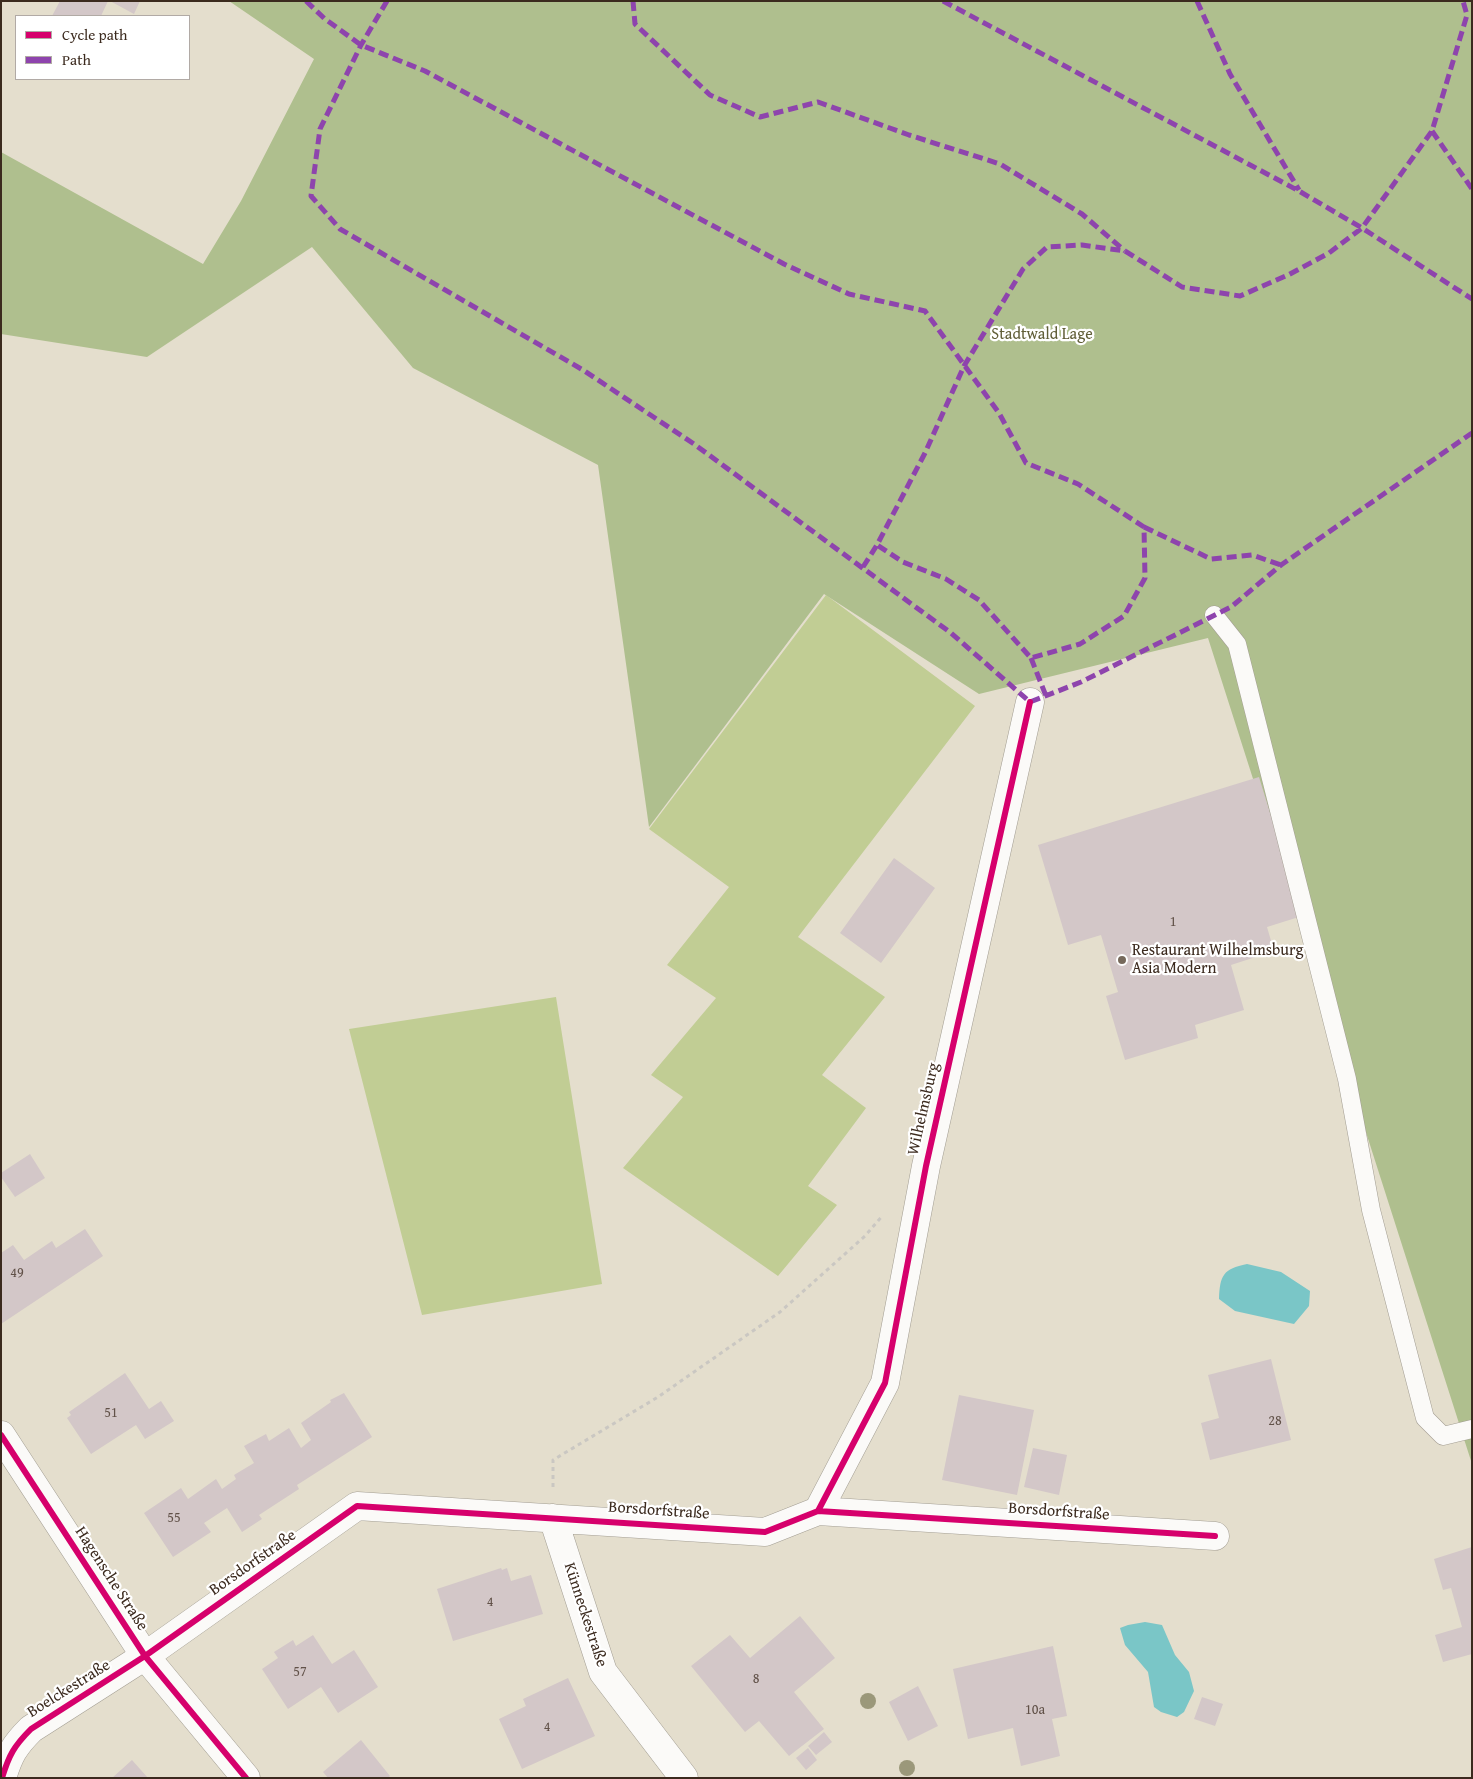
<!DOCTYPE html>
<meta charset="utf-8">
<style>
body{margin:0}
#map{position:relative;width:1473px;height:1779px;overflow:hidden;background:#e4decd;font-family:"Gentium Book Plus",serif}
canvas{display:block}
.frame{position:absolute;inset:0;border:2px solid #3b2a1e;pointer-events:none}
.legend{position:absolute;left:15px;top:15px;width:175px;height:65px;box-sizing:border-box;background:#fff;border:1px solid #b1aaa5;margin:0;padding:6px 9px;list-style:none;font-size:15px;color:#3b2a1e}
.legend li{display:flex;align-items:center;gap:10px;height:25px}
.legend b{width:25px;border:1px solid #b1aaa5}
</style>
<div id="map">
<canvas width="1473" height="1779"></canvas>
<div class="frame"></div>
<ul class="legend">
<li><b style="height:6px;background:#d6006c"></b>Cycle path</li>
<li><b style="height:6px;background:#8e44ad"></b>Path</li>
</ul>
</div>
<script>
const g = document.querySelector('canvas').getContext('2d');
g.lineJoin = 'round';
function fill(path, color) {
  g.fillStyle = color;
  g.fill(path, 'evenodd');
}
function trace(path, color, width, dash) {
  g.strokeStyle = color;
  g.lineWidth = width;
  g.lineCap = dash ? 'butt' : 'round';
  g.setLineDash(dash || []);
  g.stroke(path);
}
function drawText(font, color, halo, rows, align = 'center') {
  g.font = font + ' "Gentium Book Plus",serif';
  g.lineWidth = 4.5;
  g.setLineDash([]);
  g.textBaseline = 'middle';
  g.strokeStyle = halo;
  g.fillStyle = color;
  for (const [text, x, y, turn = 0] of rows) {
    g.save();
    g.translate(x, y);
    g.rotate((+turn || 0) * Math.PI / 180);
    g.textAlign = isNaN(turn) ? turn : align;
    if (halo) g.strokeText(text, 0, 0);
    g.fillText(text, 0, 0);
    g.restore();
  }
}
fill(new Path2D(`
 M 826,595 L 975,706 L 798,937 L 885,997 L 822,1075 L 866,1108 L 808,1186 L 837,1205 L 778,1276 L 623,1168 L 683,1097 L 651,1075 L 716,998 L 667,965 L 729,887 L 649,829 Z
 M 556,997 L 602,1284 L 422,1315 L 349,1029 Z`), '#c1cd94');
fill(new Path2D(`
 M 229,1 L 1472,1 L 1472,1464 L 1208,638 L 979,694 L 824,594 L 649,827 L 598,465 L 413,368 L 312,247 L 147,357 L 1,334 L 1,152 L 203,264 L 241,201 L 314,59 Z`), '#afbf8e');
fill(new Path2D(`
 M 1247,1264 L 1281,1272 L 1310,1291 L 1309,1306 L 1294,1324 L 1235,1311 L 1219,1299 C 1220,1275 1223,1269 1247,1264 Z
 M 1145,1622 L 1162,1625 L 1175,1655 L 1189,1672 L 1194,1691 L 1184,1712 L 1177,1717 L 1161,1712 L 1154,1707 L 1148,1672 L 1125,1645 L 1120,1628 L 1128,1625 Z`), '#7ac6c7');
fill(new Path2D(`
 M 60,1 L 108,1 L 101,16 L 52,16 Z
 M 110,1 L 140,1 L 134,14 Z
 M 1259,777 L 1302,916 L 1267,927 L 1274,951 L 1231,965 L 1244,1010 L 1195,1025 L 1198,1038 L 1125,1060 L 1106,996 L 1118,992 L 1101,935 L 1068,945 L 1038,845 Z
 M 894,858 L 935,888 L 881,963 L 840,933 Z
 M 30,1154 L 45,1178 L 15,1197 L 1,1177 L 1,1173 Z
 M 85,1229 L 103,1256 L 1,1324 L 1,1253 L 13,1245 L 24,1260 L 52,1241 L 56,1248 Z
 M 1271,1359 L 1291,1440 L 1210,1460 L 1201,1423 L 1219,1418 L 1208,1375 Z
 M 125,1373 L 149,1409 L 161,1401 L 174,1421 L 145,1439 L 136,1425 L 91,1454 L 67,1418 L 71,1415 L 69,1412 Z
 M 344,1393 L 372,1437 L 297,1485 L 299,1489 L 259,1515 L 262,1519 L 242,1532 L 227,1508 L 204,1523 L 211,1532 L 173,1557 L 144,1513 L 181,1488 L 188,1499 L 216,1479 L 222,1489 L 236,1479 L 234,1475 L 254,1463 L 244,1446 L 266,1434 L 269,1441 L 289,1428 L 301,1448 L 311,1440 L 301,1423 L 331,1402 L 330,1400 Z
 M 959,1395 L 1034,1410 L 1017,1495 L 942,1480 Z
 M 1033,1448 L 1067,1455 L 1059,1495 L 1024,1487 Z
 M 1472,1547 L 1472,1654 L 1443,1662 L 1435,1635 L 1462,1627 L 1451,1588 L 1443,1590 L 1434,1559 Z
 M 501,1568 L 502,1570 L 507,1568 L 511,1581 L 531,1575 L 543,1614 L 453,1641 L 437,1589 Z
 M 800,1616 L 835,1658 L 794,1692 L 824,1729 L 789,1756 L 759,1721 L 745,1732 L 691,1666 L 730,1635 L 750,1658 Z
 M 313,1635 L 332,1664 L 354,1650 L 378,1687 L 338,1713 L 321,1687 L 288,1709 L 262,1669 L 278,1658 L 274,1652 L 293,1640 L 296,1646 Z
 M 1053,1646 L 1067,1716 L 1052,1719 L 1060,1756 L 1021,1766 L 1013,1728 L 968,1739 L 953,1669 Z
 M 568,1678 L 595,1736 L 522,1769 L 499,1719 L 526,1706 L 523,1699 Z
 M 918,1686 L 938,1726 L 908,1741 L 889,1702 Z
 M 1202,1697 L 1223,1704 L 1215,1726 L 1194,1719 Z
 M 824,1732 L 832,1742 L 816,1755 L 808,1746 Z
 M 361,1740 L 390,1776 L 388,1778 L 328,1778 L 323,1772 Z
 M 808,1748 L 817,1760 L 806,1770 L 796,1758 Z
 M 132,1760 L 148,1778 L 112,1778 Z`), '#d3c7c8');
const lane = new Path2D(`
 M 1214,615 L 1237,644 L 1347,1079 L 1371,1210 L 1425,1418 L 1443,1436 L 1472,1429`);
const street = new Path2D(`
 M 818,1511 L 885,1383 L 926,1166 L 1030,702
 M 553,1518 L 603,1672 L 684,1778
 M 2,1778 C 9,1755 14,1746 31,1729 L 145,1656 L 357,1506 L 765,1532 L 818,1511 L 1215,1536`);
const secondary = new Path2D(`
 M 1,1435 L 145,1656 L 246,1778`);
trace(lane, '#a39e93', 19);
trace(street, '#a39e93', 29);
trace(secondary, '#a39e93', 29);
trace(new Path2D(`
 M 553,1487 L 553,1460 L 658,1397 L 780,1312 L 865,1236 L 883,1215`), '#cac7c2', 3, [4, 4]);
trace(lane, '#fbfaf8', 18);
trace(street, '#fbfaf8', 28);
trace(secondary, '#fbfaf8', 28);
trace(new Path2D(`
 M 306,1 L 325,19 L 361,45 L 425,71 L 784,264 L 849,294 L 925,311 L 999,413 L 1026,463 L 1078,484 L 1144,527 L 1145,578 L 1124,616 L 1080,644 L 1031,658 L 979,600 L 946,579 L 903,562 L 877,545
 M 387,1 L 361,45 L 320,129 L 311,196 L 340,229 L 583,370 L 694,444 L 951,633 L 1030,702 L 1081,682 L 1231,607 L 1281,565 L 1472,433
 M 633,1 L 635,24 L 710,95 L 760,117 L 818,102 L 909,135 L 1000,164 L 1082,214 L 1125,251
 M 943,1 L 1299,191 L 1362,228 L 1472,299
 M 1197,1 L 1230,74 L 1299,190
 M 1432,131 L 1472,189
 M 1144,527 L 1211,559 L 1252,555 L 1281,565
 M 863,567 L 877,545 L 925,453 L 964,366 L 1023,269 L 1047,247 L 1082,245 L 1125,251 L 1182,287 L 1240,296 L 1288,275 L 1329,253 L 1362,228 L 1432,131 L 1467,15 L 1463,1
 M 1031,658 L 1046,696`), '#8e44ad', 5, [10, 5]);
trace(new Path2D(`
 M 1,1435 L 145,1656 L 246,1778
 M 818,1511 L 885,1383 L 926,1166 L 1030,702
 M 2,1778 C 9,1755 14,1746 31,1729 L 145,1656 L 357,1506 L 765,1532 L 818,1511 L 1215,1536`), '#d6006c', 6);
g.fillStyle = '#9b987a';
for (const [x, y] of [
 [868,1701],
 [907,1768]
]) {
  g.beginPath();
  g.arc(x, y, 8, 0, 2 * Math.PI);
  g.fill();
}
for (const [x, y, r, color] of [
 [1122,960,5,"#76695b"]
]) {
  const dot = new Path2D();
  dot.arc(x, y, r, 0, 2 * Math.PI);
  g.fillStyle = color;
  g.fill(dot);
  trace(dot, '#fff', 2);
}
drawText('14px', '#615148', null, [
 ["1",1173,922],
 ["49",17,1273],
 ["51",111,1413],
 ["28",1275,1421],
 ["55",174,1518],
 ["4",490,1602],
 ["57",300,1672],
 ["8",756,1679],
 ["10a",1035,1710],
 ["4",547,1727]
]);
drawText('16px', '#605e37', '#fff', [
 ["Stadtwald Lage",1042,335]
]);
drawText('16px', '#3b2a1e', '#fff', [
 ["Restaurant Wilhelmsburg",1132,951],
 ["Asia Modern",1132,969]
], 'left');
drawText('16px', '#3b2a1e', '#fff', [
 ["Wilhelmsburg",924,1109,-77],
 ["Borsdorfstraße",659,1511,4],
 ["Borsdorfstraße",1059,1512,4],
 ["Borsdorfstraße",253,1563,-35],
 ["Hagensche Straße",111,1579,57],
 ["Künneckestraße",585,1615,72],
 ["Boelckestraße",69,1689,-32]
]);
</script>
